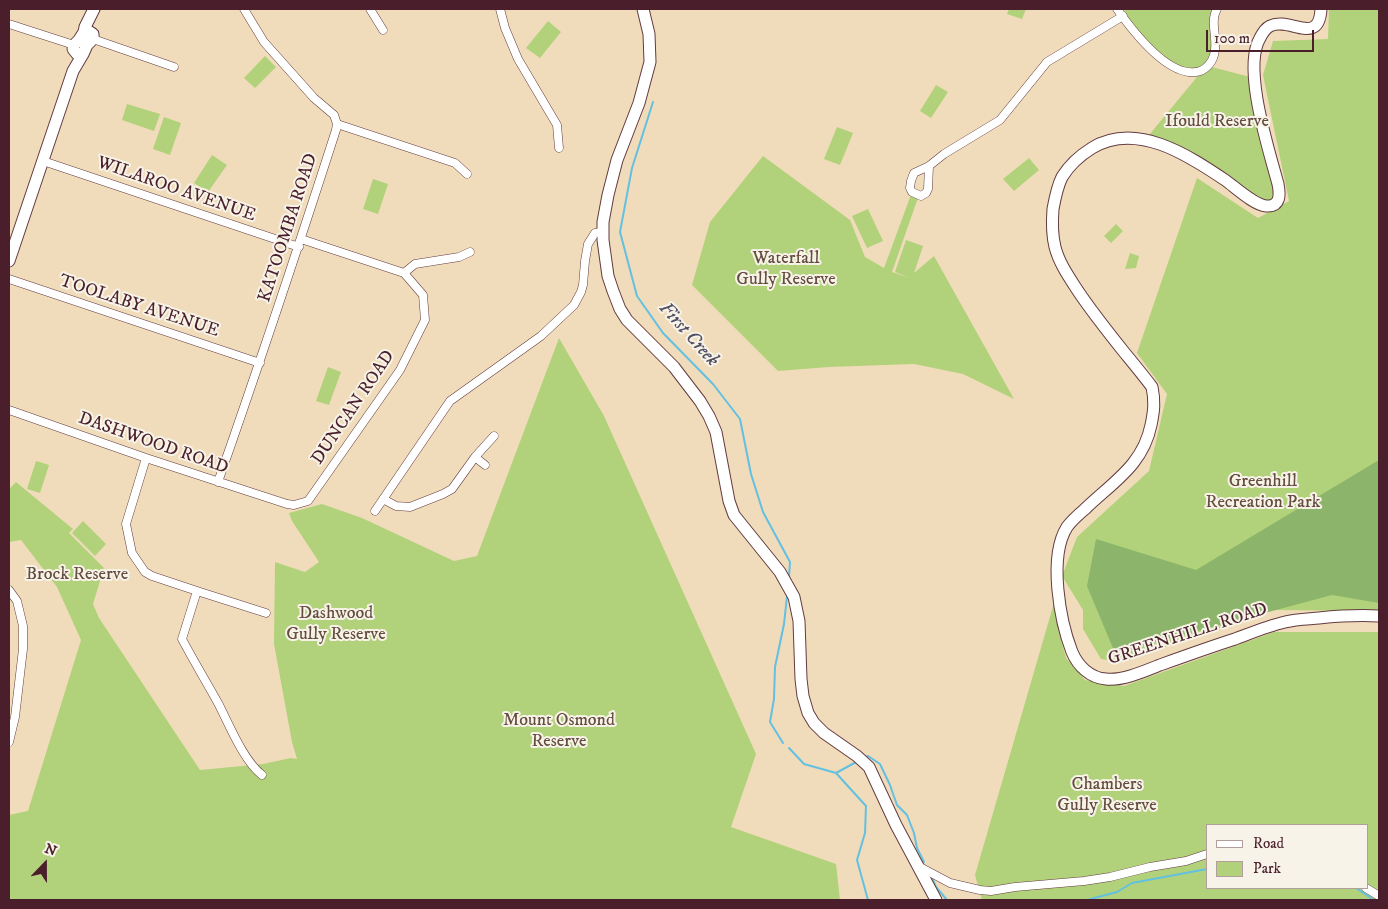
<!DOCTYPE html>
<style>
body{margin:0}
#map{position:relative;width:1388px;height:909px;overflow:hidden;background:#f0dcba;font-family:"IM FELL DW Pica",serif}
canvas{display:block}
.frame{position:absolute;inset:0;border:10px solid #4a1f2b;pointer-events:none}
.legend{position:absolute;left:1206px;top:824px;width:162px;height:65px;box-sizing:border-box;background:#f7f3e8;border:1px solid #b29e9c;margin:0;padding:6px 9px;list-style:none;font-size:15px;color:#4a1f2b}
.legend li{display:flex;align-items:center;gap:10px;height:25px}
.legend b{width:25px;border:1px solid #b29e9c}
.north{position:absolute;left:20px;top:839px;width:50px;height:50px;-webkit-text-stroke:4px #f7f3e8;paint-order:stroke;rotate:22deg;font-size:14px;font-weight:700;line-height:20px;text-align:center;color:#4a1f2b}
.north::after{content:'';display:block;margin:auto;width:18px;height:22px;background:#4a1f2b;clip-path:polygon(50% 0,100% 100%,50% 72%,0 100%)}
.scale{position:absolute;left:1206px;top:30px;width:108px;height:22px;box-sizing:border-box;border:2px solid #4a1f2b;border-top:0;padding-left:6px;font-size:15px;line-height:18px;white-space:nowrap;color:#4a1f2b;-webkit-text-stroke:4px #f7f3e8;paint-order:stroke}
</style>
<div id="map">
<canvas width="1388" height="909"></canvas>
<div class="frame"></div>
<ul class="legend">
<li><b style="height:6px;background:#fff"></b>Road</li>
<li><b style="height:14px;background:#b1d27a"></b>Park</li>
</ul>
<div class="north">N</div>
<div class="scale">100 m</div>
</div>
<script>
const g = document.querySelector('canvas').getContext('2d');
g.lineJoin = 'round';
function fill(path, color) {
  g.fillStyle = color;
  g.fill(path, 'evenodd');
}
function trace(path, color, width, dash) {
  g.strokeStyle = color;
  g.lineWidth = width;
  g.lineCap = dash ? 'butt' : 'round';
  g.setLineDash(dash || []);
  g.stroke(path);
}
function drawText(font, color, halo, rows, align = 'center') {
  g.font = font + ' "IM FELL DW Pica",serif';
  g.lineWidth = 4;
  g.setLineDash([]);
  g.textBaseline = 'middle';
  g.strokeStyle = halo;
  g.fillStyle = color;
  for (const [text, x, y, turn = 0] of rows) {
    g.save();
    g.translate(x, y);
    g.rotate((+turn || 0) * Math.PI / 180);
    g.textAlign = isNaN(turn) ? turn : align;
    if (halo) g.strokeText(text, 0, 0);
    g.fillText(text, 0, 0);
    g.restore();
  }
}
fill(new Path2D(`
 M 1009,9 L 1026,9 L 1022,19 L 1007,14 Z
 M 1125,9 L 1217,9 L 1215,38 L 1208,66 L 1254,78 L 1280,195 L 1267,206 L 1209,169 L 1145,140 L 1201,72 L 1168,63 L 1123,16 Z
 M 1329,9 L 1379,9 L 1379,611 L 1271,610 L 1123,662 L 1101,659 L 1083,629 L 1083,610 L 1062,576 L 1077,537 L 1149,471 L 1167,394 L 1137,353 L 1197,178 L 1258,218 L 1289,201 L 1263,75 L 1273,41 L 1328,39 Z
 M 548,21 L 561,32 L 540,58 L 526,48 Z
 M 265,56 L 276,67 L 255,88 L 244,78 Z
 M 936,85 L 948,92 L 931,118 L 920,111 Z
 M 127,104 L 160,114 L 154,131 L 122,120 Z
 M 164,117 L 181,123 L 170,155 L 153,149 Z
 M 837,127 L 853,133 L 840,165 L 824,159 Z
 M 212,155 L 227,165 L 208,192 L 194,183 Z
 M 763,156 L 850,220 L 865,257 L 884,268 L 912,192 L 919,195 L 892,272 L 909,278 L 895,272 L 906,240 L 923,246 L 914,273 L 934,256 L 1014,399 L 963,374 L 914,364 L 829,367 L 778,371 L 692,285 L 710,222 Z
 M 1029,158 L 1039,170 L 1014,191 L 1003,179 Z
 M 373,179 L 388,184 L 378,214 L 363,209 Z
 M 868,209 L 883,241 L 867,248 L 852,216 Z
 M 1116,224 L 1123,231 L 1111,243 L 1104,236 Z
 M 1130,253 L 1139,256 L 1136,268 L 1125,269 Z
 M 559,338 L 604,416 L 756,754 L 731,827 L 836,864 L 840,900 L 9,900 L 9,815 L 28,811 L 81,640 L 57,587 L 21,540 L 9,542 L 9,489 L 16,482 L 73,529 L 69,533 L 104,568 L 93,604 L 99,618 L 200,770 L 263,764 L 291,758 L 297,759 L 292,742 L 274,644 L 275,562 L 305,572 L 319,562 L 292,521 L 289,513 L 322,504 L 362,518 L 454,561 L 477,556 Z
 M 328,367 L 341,372 L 329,405 L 316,401 Z
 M 36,461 L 49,465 L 40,493 L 27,489 Z
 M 83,521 L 106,544 L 95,556 L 72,533 Z
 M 1054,603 L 1059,632 L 1066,658 L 1085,680 L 1124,686 L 1274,632 L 1379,632 L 1379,900 L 982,900 L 975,875 ZM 1207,825 L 1367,825 L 1367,888 L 1207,888 Z`), '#b1d27a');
fill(new Path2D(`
 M 1379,460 L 1379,603 L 1332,595 L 1115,653 L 1087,586 L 1096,539 L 1196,570 Z`), '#8cb46a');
trace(new Path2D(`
 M 653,102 L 632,168 L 620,232 L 637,296 L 663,333 L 713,384 L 740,419 L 751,474 L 763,512 L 790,562 L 789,577
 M 783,743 L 770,722 L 774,699 L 775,667 L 784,624 L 787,596
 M 789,748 L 804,764 L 836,773 L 866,806 L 865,833 L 857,860 L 868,900
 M 864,758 L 868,756 L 880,764 L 890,785 L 897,805 L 907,815 L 914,833 L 917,848 L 924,862
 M 836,773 L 858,761
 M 932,878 L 936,887 L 947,900
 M 1356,888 L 1374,900
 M 1029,900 L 1038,900
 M 1087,900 L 1117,892 L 1132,883 L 1207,869`), '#63c0e1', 2);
const street = new Path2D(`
 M 370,9 L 383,30
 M 500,9 L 505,28 L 518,59 L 557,125 L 559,148
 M 1117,9 C 1132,30 1167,76 1196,72 C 1205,71 1212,63 1214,55 C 1219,39 1209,23 1217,9
 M 9,24 L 74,45
 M 93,39 L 174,67
 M 337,124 L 455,163 L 467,174
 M 43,161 L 299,247
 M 929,166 L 928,189 L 926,193 L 921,196 L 912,192 L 910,188 L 911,181 L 914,173 L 929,166 L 944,154 L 1000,120 L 1047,62 L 1123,16
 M 404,273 L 415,264 L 459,257 L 470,252
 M 9,279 L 260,363
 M 9,410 L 146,458 L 287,504 L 294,505 L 308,501 L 400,370 L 425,320 L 423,295 L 404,273 L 301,239
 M 475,457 L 485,465
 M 146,458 L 126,524 L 132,553 L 145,572 L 152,576 L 197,591 L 182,639 C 193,660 206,681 218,703 C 229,724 243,760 262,775
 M 218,482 C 259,365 298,248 336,130 L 337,124 L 334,115 L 314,98 L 264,42 L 244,9
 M 383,499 L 396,506 L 410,507 L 443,494 L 452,489 L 475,457 L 494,436
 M 375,511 L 450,401 L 541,336 L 574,305 L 581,292 L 583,285 L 585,261 L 588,244 L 595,233 L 603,232
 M 9,590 L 17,601 L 23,626 L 23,649 L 15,717 L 9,742
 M 197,591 L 266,613
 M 918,866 L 950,883 L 980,890 L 991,891 L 1015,887 L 1084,881 L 1110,877 L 1150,867 L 1186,861 L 1207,854
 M 1366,888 L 1379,896`);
const secondary = new Path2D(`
 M 643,9 L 649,34 L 650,62 L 639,103 L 617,160 L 608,195 L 603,222 L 603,240 L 608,276 L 613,291 L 620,309 L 627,320 L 674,367 L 700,401 L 709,416 L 716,432 L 729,501 L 734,515 L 780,572 L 794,597 L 799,621 L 801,679 L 803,696 L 808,713 L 814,723 L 824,733 L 857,756 L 869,767 L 896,825 L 936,900
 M 1321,9 C 1319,47 1289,16 1270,26 C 1266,28 1262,34 1260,38 C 1242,68 1269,150 1278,184 C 1280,194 1281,207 1266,206 C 1254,205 1235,187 1225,180 C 1188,155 1136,121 1092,148 C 1079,156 1070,164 1062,177 C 1057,187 1055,198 1053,209 C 1052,222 1052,235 1055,247 C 1059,263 1069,277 1078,291 C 1092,312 1108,332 1124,352 C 1133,363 1143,375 1152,387 C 1155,401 1154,411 1151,425 C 1143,465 1113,482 1085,509 C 1078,515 1072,520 1067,527 C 1048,557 1060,621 1072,652 C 1078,666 1090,678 1106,679 C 1122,681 1145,671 1160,665 C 1185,656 1210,647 1235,639 C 1251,633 1268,626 1285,622 C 1296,619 1308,619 1319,618 C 1339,616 1359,615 1379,616
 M 87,30 L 93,34 L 93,39 L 87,45 L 83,54 L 77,54 L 73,49 L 74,45 L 79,40 L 84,32 Z
 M 84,32 L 85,27 L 94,9
 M 9,261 L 73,71 L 83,54`);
trace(street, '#633b40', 9);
trace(secondary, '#633b40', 13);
trace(street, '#fff', 8);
trace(secondary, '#fff', 11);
drawText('18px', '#644c3f', '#f7f3e8', [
 ["Ifould Reserve",1217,122],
 ["Waterfall",786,259],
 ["Gully Reserve",786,280],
 ["Greenhill",1263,482],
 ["Recreation Park",1263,503],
 ["Brock Reserve",77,575],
 ["Dashwood",336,614],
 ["Gully Reserve",336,635],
 ["Mount Osmond",559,721],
 ["Reserve",559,742],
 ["Chambers",1107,785],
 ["Gully Reserve",1107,806]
]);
drawText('18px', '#4a1f2b', '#f7f3e8', [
 ["WILAROO AVENUE",176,190,19],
 ["KATOOMBA ROAD",289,228,-72],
 ["TOOLABY AVENUE",139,307,18],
 ["DUNCAN ROAD",354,408,-56],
 ["DASHWOOD ROAD",153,444,19],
 ["GREENHILL ROAD",1188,635,-18]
]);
drawText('italic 19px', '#524f62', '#f7f3e8', [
 ["First Creek",688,335,48]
]);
</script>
